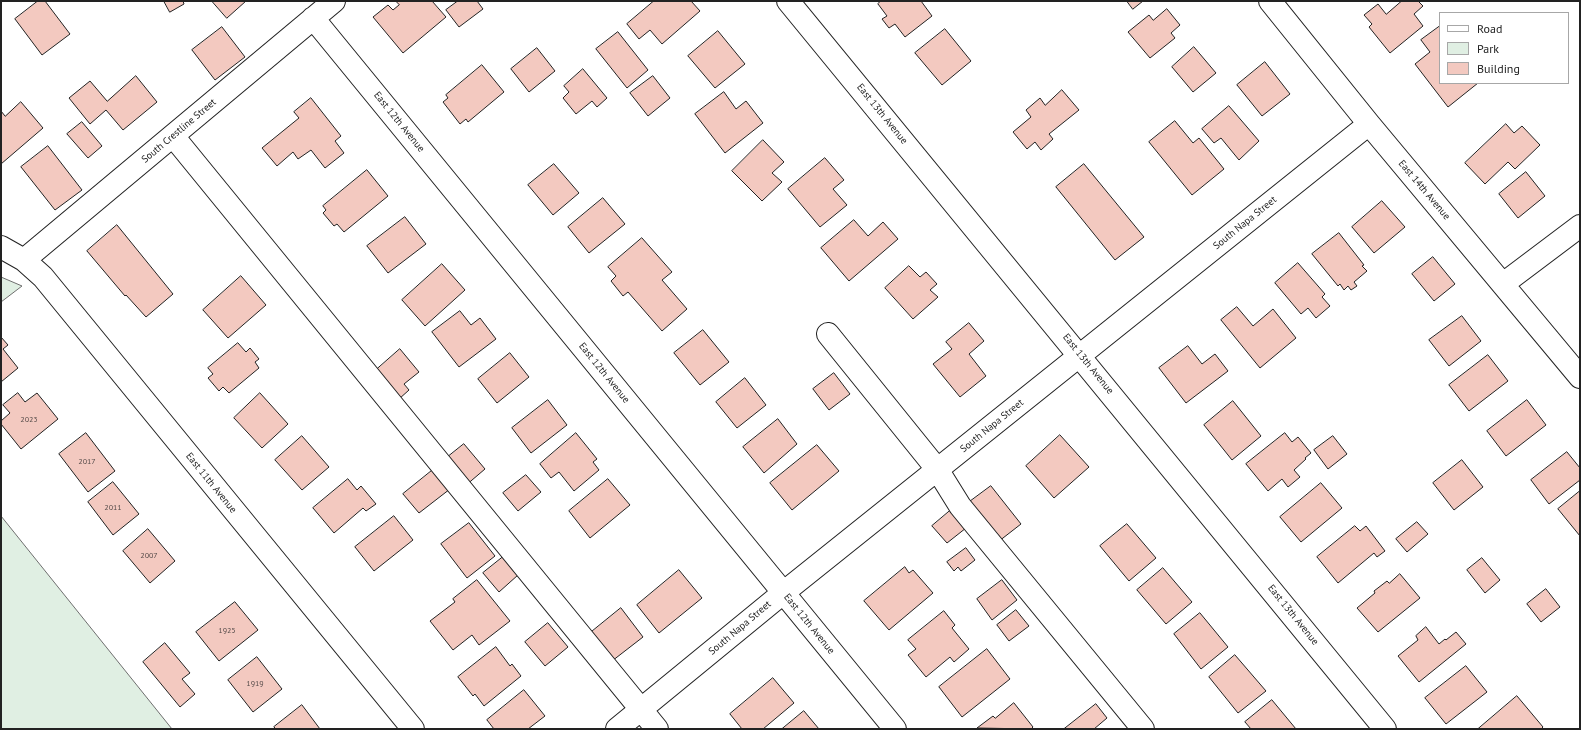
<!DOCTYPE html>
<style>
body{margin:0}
#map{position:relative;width:1581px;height:730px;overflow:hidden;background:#fff;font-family:"PT Sans",sans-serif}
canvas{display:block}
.frame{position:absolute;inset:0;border:2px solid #222;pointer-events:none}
.legend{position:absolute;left:1439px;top:12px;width:130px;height:72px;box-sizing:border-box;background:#fff;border:1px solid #a7a7a7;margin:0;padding:5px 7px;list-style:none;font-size:12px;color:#222}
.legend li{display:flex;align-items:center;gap:8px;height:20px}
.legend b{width:20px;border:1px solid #a7a7a7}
</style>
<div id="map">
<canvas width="1581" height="730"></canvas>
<div class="frame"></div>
<ul class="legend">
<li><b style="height:5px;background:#fff"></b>Road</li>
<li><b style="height:11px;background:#e0efe3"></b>Park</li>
<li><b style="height:11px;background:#f3c9c0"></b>Building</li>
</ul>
</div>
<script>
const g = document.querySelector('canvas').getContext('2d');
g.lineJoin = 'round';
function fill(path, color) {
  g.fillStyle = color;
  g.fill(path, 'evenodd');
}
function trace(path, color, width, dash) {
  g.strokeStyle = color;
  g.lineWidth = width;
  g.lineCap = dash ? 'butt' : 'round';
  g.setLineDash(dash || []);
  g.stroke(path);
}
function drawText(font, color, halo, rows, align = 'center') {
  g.font = font + ' "PT Sans",sans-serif';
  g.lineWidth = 3;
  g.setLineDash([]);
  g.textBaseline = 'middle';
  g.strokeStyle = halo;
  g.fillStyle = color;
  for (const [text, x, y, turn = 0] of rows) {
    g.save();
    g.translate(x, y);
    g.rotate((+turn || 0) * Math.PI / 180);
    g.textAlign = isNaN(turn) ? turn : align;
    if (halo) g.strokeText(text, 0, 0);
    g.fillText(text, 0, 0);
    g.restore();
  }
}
const green = new Path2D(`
 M 1,277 L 22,286 L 1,302 Z
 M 1,516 L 172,729 L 1,729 Z`);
fill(green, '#e0efe3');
trace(green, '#6f6f6f', 1);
const building = new Path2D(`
 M 38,1 L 45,1 L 70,34 L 42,55 L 15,19 Z
 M 164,1 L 183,1 L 184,4 L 170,12 Z
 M 212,1 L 246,1 L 227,18 Z
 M 396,1 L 432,1 L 446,17 L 403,53 L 373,17 L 388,5 L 393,10 L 399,5 Z
 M 458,1 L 477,1 L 483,9 L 459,27 L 446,10 Z
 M 654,1 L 691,1 L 700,11 L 662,44 L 650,30 L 639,39 L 627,24 Z
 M 881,1 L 921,1 L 932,16 L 905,37 L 895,24 L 889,28 L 882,19 L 887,16 L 878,4 Z
 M 1127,1 L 1143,1 L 1133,9 Z
 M 1402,1 L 1418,1 L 1423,6 L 1414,14 L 1423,26 L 1390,53 L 1369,27 L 1372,24 L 1364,15 L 1378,4 L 1386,14 Z
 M 1167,9 L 1180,25 L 1171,33 L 1175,38 L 1150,58 L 1128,32 L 1149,15 L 1153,20 Z
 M 1440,26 L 1440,83 L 1478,83 L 1448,107 L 1415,64 L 1430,52 L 1421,40 Z
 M 222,27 L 245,57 L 215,80 L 192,50 Z
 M 945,29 L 971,61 L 942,85 L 915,53 Z
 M 718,31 L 745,64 L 715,88 L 688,56 Z
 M 618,32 L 648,70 L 627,88 L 596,49 Z
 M 1194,47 L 1216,73 L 1193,92 L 1172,67 Z
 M 537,48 L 555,71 L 529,92 L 511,69 Z
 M 1265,62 L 1290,94 L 1262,116 L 1237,85 Z
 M 482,65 L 504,92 L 468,122 L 466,119 L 460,124 L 443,102 L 448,98 L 446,95 Z
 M 583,69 L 607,98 L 597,107 L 592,101 L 576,114 L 563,98 L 569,92 L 564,86 Z
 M 136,76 L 157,102 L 123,130 L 106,110 L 90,124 L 69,98 L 90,81 L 107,101 Z
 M 653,76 L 670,98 L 648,116 L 630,93 Z
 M 1062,90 L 1079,110 L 1049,134 L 1053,139 L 1041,150 L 1035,142 L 1027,149 L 1013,132 L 1031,117 L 1026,110 L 1040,98 L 1045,105 Z
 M 724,92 L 736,109 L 746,101 L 763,123 L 725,153 L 695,114 Z
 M 311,98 L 341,136 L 335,141 L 344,153 L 325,168 L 311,150 L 298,159 L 293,152 L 277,166 L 262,148 L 299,118 L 294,112 Z
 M 21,102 L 43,128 L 1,164 L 1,111 L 5,116 Z
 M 1229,106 L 1259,141 L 1239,160 L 1221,138 L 1214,143 L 1202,129 Z
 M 1175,121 L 1193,143 L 1199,138 L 1224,169 L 1192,195 L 1149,142 Z
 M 82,122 L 102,146 L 88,158 L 67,134 Z
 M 1506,124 L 1514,133 L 1522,126 L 1540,145 L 1515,169 L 1508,162 L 1485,184 L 1465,163 Z
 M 763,140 L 784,162 L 772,173 L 782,182 L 762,201 L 732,171 Z
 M 48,146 L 82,190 L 55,210 L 21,167 Z
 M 825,158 L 844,180 L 833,189 L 847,205 L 820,227 L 788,189 Z
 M 554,164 L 579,193 L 553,215 L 528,185 Z
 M 1084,164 L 1144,237 L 1115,260 L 1056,187 Z
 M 367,170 L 388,196 L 344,232 L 337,224 L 334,226 L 323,213 L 326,210 L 323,206 Z
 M 1526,172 L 1545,196 L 1518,218 L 1499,194 Z
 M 603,198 L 625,224 L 589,253 L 568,227 Z
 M 1382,201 L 1405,227 L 1374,253 L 1352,227 Z
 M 405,217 L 426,244 L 388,273 L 367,246 Z
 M 854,220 L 868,236 L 883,222 L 898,239 L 849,281 L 821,248 Z
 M 117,225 L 173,294 L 146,317 L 126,295 L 125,296 L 87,251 Z
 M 1339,233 L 1364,265 L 1362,266 L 1367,271 L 1354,282 L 1357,286 L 1351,290 L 1348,286 L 1344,290 L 1340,284 L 1338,286 L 1312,254 Z
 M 642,238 L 672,272 L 662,280 L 687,309 L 662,331 L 628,292 L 623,296 L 611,281 L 616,276 L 608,267 Z
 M 1433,257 L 1455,284 L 1434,301 L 1412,274 Z
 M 1298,263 L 1325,294 L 1322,297 L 1330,306 L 1316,318 L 1308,308 L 1301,314 L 1275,283 Z
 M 442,264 L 465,290 L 425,326 L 402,300 Z
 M 909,266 L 920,277 L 926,272 L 937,284 L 930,290 L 938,297 L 913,319 L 885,288 Z
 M 241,276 L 266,305 L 228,338 L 203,310 Z
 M 1237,307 L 1253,326 L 1273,309 L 1296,338 L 1260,368 L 1221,320 Z
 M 460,311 L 471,325 L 480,318 L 496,339 L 459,367 L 432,332 Z
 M 1462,316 L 1481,341 L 1449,366 L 1429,340 Z
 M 969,323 L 984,341 L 969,354 L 986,376 L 960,397 L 933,364 L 952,349 L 946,342 Z
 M 703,330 L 729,362 L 700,385 L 674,353 Z
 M 1,337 L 8,345 L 3,349 L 18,368 L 1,382 Z
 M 238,343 L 246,352 L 250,348 L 259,359 L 255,362 L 259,368 L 229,393 L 223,387 L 219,391 L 208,378 L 213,374 L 208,368 Z
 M 1188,346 L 1202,364 L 1215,354 L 1228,371 L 1186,403 L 1159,368 Z
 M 400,349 L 419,372 L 404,384 L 409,390 L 399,399 L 375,371 Z
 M 510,353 L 529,377 L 497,403 L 478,379 Z
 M 1488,355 L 1508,381 L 1469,411 L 1449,385 Z
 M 834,373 L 850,394 L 829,410 L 813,389 Z
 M 745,378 L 766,405 L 737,428 L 716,402 Z
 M 18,393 L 25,402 L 37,393 L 58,419 L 21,449 L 1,424 L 1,421 L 10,413 L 3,405 Z
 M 260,393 L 288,424 L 262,448 L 234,418 Z
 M 548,400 L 567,425 L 531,453 L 512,428 Z
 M 1527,400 L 1546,425 L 1506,456 L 1487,431 Z
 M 1233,401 L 1261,436 L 1232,460 L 1204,425 Z
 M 778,419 L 797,444 L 764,473 L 743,447 Z
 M 86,433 L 115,471 L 88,492 L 59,454 Z
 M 576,433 L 597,459 L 593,462 L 599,470 L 574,491 L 559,472 L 551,478 L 540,464 Z
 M 1285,433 L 1292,442 L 1298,437 L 1311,453 L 1305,458 L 1306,459 L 1294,470 L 1300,477 L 1288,487 L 1282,479 L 1268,491 L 1246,464 Z
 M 1060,435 L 1089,467 L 1054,498 L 1026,466 Z
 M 302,436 L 329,467 L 302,490 L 275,460 Z
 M 1333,436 L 1347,454 L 1328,469 L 1314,450 Z
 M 464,444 L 485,469 L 465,486 L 444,460 Z
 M 817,445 L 839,471 L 792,510 L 770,483 Z
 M 1567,452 L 1580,468 L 1580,480 L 1549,504 L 1531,480 Z
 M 1462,460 L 1483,487 L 1454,510 L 1433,483 Z
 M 434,469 L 450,489 L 419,513 L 403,494 Z
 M 526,475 L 541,492 L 518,511 L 503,493 Z
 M 348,479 L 357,490 L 361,486 L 376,504 L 366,511 L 363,508 L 334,533 L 313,508 Z
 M 608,479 L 630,505 L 590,538 L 569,511 Z
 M 113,482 L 139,514 L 113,535 L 88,502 Z
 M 1321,483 L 1342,508 L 1301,542 L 1280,517 Z
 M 991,486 L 1021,524 L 994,545 L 964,506 Z
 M 1580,491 L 1580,536 L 1558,509 Z
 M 951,510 L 966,528 L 947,543 L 932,526 Z
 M 394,516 L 413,540 L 374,571 L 355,547 Z
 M 1417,522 L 1428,534 L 1407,552 L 1396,539 Z
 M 469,523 L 495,556 L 467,578 L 441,544 Z
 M 1127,524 L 1156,558 L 1129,581 L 1100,546 Z
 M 1355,526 L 1360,531 L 1366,526 L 1385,551 L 1377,557 L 1374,553 L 1338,583 L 1317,557 Z
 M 148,529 L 175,561 L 150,583 L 123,551 Z
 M 966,548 L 975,560 L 961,571 L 958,567 L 954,571 L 947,562 Z
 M 503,557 L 518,575 L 499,592 L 483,573 Z
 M 1482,558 L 1500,580 L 1485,593 L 1467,570 Z
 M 905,567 L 909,573 L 913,570 L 933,593 L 889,630 L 864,601 Z
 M 1163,568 L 1192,602 L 1166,624 L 1137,590 Z
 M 679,570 L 702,598 L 659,633 L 637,605 Z
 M 1400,574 L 1420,598 L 1378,632 L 1357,608 L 1375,593 L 1374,591 L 1387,581 L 1389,583 Z
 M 477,580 L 510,621 L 479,645 L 472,635 L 453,650 L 430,621 L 455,602 L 453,599 Z
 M 1002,580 L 1017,600 L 992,620 L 977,599 Z
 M 1546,589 L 1560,607 L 1541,622 L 1527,604 Z
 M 235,602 L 258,630 L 219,661 L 196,632 Z
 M 621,608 L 643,637 L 612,661 L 589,634 Z
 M 1016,610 L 1029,626 L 1009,641 L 997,625 Z
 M 944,611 L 955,625 L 952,628 L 969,649 L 954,662 L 950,657 L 926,677 L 908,655 L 916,649 L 908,640 Z
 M 1200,613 L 1228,647 L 1201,669 L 1174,634 Z
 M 548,623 L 568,647 L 545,666 L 525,642 Z
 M 1426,627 L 1439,644 L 1445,639 L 1446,640 L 1456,632 L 1466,644 L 1419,682 L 1398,656 L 1418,640 L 1416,636 Z
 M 165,643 L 190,673 L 182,679 L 195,694 L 180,707 L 143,662 Z
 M 496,647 L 510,666 L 512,664 L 521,676 L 484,706 L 475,694 L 473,696 L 458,677 Z
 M 987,649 L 1010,679 L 962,717 L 939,687 Z
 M 1235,655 L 1266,691 L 1238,713 L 1209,677 Z
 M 257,657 L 282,689 L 253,712 L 228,680 Z
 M 1466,666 L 1487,692 L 1446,724 L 1425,698 Z
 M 773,678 L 794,703 L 763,729 L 742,729 L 730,714 Z
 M 524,690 L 545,716 L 528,729 L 494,729 L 487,720 Z
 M 1517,696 L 1543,727 L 1541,729 L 1478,729 Z
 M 1272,700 L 1296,729 L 1251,729 L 1245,722 Z
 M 1014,703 L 1033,727 L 1031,729 L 977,728 L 993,716 L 995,718 Z
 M 1096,704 L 1107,718 L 1094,729 L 1064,729 Z
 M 302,705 L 320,729 L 276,729 L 274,727 Z
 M 804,711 L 819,729 L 782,729 Z`);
fill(building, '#f3c9c0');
trace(building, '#222', 1);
const minor = new Path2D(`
 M 788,1 L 1385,729
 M 1270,1 L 1369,124 L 1580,377
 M 313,18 L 895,729
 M 173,136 L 657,729
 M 1,247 L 24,260 L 43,277 L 413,729
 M 24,260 L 334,1
 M 1503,284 L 1580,226
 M 828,334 L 937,469 L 960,506 L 1143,729
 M 617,729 L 783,593 L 1369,124`);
trace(minor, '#222', 24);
trace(minor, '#fff', 22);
drawText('8px', '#564c4a', null, [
 ["2023",29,420],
 ["2017",87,462],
 ["2011",113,508],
 ["2007",149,556],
 ["1925",227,631],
 ["1919",255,684]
]);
drawText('10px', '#222', '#fff', [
 ["East 13th Avenue",882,114,51],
 ["East 12th Avenue",399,122,51],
 ["South Crestline Street",179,131,-40],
 ["East 14th Avenue",1424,190,50],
 ["South Napa Street",1245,223,-39],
 ["East 13th Avenue",1088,364,51],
 ["East 12th Avenue",604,373,51],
 ["South Napa Street",992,426,-39],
 ["East 11th Avenue",211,483,51],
 ["East 13th Avenue",1293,615,51],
 ["East 12th Avenue",809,624,51],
 ["South Napa Street",740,628,-40]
]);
</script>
